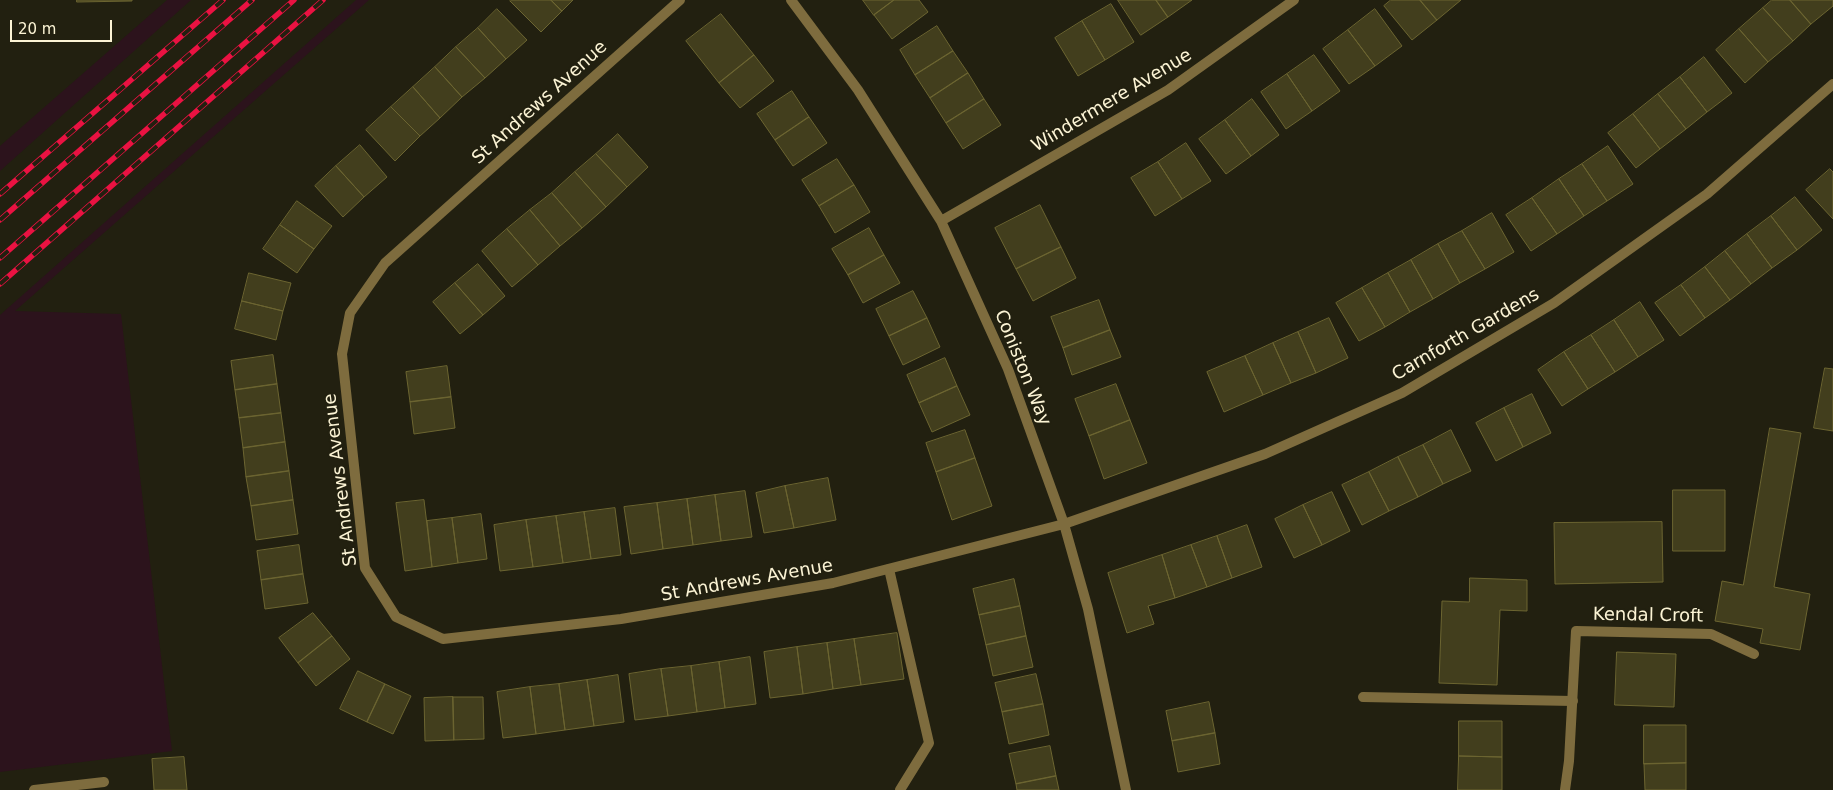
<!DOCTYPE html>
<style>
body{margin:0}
#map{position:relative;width:1833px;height:790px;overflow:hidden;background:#222010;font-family:"DejaVu Sans",sans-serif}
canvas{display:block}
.scale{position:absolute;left:10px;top:20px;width:102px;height:22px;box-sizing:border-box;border:2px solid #fcf4d5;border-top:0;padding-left:6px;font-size:15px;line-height:18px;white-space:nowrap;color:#fcf4d5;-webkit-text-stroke:4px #222010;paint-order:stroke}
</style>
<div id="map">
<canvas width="1833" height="790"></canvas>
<div class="scale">20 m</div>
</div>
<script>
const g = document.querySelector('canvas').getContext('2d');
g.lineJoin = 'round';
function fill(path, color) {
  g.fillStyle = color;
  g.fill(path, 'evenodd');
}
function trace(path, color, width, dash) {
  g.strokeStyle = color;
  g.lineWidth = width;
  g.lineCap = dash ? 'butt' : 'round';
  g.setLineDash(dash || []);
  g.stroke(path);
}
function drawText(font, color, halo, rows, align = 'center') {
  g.font = font + ' "DejaVu Sans",sans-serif';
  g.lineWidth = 4;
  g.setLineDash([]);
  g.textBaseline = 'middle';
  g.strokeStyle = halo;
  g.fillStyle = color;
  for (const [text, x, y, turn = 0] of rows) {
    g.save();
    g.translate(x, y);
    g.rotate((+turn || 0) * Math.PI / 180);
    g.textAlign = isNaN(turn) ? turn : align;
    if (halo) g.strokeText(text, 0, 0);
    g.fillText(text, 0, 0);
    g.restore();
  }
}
fill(new Path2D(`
 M 167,0 L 191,0 L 0,171 L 0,146 Z
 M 356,0 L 369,0 L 15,311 L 121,314 L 172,751 L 0,772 L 0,315 Z`), '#2c131c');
const building = new Path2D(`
 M 77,0 L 132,0 L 132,1 L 77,2 Z
 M 511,0 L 551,0 L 562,11 L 541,32 L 510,1 Z
 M 551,0 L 573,0 L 562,11 Z
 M 863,0 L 894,0 L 874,15 Z
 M 894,0 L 919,0 L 928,12 L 892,39 L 874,15 Z
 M 1118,0 L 1156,0 L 1168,17 L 1141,35 Z
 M 1156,0 L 1192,0 L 1168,17 Z
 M 1391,0 L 1420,0 L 1437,20 L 1412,40 L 1384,6 Z
 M 1420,0 L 1461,0 L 1437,20 Z
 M 1772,0 L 1790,0 L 1811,24 L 1793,41 L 1763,8 Z
 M 1790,0 L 1833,0 L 1833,6 L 1811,24 Z
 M 1111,4 L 1134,42 L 1105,60 L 1082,21 Z
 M 1763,8 L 1793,41 L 1768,62 L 1739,29 Z
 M 497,9 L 527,40 L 506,59 L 478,28 Z
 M 1375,9 L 1402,46 L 1375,66 L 1348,30 Z
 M 721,14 L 754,55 L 719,83 L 686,41 Z
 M 1082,21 L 1105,60 L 1078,76 L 1055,38 Z
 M 937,26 L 953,51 L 915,75 L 900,50 Z
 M 478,28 L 506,59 L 485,78 L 456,47 Z
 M 1739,29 L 1768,62 L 1745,83 L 1716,50 Z
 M 1348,30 L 1375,66 L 1349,84 L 1323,49 Z
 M 456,47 L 485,78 L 462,97 L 435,67 Z
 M 953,51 L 968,73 L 930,98 L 915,75 Z
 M 754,55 L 774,81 L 740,108 L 719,83 Z
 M 1314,55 L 1340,91 L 1312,111 L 1287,74 Z
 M 1704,57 L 1732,93 L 1707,112 L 1680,77 Z
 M 435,67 L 462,97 L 440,118 L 413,87 Z
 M 968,73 L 984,99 L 946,123 L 930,98 Z
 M 1287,74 L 1312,111 L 1286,129 L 1261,92 Z
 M 1680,77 L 1707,112 L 1686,129 L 1658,94 Z
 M 413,87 L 440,118 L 420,136 L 391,107 Z
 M 792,91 L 809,117 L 775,140 L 757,114 Z
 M 1658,94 L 1686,129 L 1660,149 L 1633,114 Z
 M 984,99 L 1001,125 L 963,149 L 946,123 Z
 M 1252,99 L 1279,135 L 1251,156 L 1225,120 Z
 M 391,107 L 420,136 L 395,161 L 366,130 Z
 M 1633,114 L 1660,149 L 1636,168 L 1608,133 Z
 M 809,117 L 827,143 L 793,166 L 775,140 Z
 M 1225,120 L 1251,156 L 1226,174 L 1199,139 Z
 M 618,134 L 648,167 L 627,187 L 596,154 Z
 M 1186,143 L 1211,181 L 1182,199 L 1158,162 Z
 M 360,145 L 387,177 L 364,197 L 336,166 Z
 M 1608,146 L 1633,184 L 1607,201 L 1582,164 Z
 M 596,154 L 627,187 L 606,207 L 575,172 Z
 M 837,159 L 854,185 L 819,206 L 802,180 Z
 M 1158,162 L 1182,199 L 1155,216 L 1131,178 Z
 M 1582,164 L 1607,201 L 1584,216 L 1559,179 Z
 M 336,166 L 364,197 L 343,217 L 315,186 Z
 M 1830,169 L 1833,172 L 1833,219 L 1806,190 Z
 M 575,172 L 606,207 L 582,228 L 552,193 Z
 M 1559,179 L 1584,216 L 1557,234 L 1532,198 Z
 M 854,185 L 870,212 L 835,233 L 819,206 Z
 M 552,193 L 582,228 L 560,246 L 530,210 Z
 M 1795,197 L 1822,230 L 1797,250 L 1771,216 Z
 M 1532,198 L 1557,234 L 1531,251 L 1506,215 Z
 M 297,201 L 332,226 L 314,249 L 280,225 Z
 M 1040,205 L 1061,247 L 1016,269 L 995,228 Z
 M 530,210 L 560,246 L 538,265 L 507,229 Z
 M 1492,213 L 1514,252 L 1485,269 L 1462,231 Z
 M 1771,216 L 1797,250 L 1772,268 L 1747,234 Z
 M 280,225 L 314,249 L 297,273 L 263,249 Z
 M 869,228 L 884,255 L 848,275 L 832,249 Z
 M 507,229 L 538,265 L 512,287 L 482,251 Z
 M 1462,231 L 1485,269 L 1460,283 L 1438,244 Z
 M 1747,234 L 1772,268 L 1751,284 L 1725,251 Z
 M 1438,244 L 1460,283 L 1433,299 L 1411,260 Z
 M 1061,247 L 1076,278 L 1033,301 L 1016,269 Z
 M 1725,251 L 1751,284 L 1730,300 L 1705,267 Z
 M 884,255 L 900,283 L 863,303 L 848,275 Z
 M 1411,260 L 1433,299 L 1410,312 L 1388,273 Z
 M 478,264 L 505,296 L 483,315 L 455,283 Z
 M 1705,267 L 1730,300 L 1705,318 L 1681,285 Z
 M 249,273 L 291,283 L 283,311 L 242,301 Z
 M 1388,273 L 1410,312 L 1385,327 L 1362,288 Z
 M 455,283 L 483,315 L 460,334 L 433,302 Z
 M 1681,285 L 1705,318 L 1680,336 L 1655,303 Z
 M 1362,288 L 1385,327 L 1359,341 L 1336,303 Z
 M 913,291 L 927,318 L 889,336 L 876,309 Z
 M 1099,300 L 1110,330 L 1063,348 L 1051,317 Z
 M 242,301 L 283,311 L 276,340 L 235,329 Z
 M 1640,302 L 1664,340 L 1638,357 L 1614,320 Z
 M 927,318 L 940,347 L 903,365 L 889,336 Z
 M 1329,318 L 1348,358 L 1316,373 L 1298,332 Z
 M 1614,320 L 1638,357 L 1615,372 L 1591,335 Z
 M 1110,330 L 1121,357 L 1072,375 L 1063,348 Z
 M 1298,332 L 1316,373 L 1291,383 L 1273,343 Z
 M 1591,335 L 1615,372 L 1588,389 L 1564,352 Z
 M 1273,343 L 1291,383 L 1263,395 L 1245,356 Z
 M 1564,352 L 1588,389 L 1562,406 L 1538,370 Z
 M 273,355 L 277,384 L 235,390 L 231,361 Z
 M 1245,356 L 1263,395 L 1224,412 L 1207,372 Z
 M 945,358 L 957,386 L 919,403 L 907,375 Z
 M 447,366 L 451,397 L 410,402 L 406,372 Z
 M 1825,368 L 1833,369 L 1833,431 L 1814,428 Z
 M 277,384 L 281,413 L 239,418 L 235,390 Z
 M 1116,384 L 1130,420 L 1089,436 L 1075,399 Z
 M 957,386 L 970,415 L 932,432 L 919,403 Z
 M 1532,394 L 1551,433 L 1523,447 L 1504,408 Z
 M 451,397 L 455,428 L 414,434 L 410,402 Z
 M 1504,408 L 1523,447 L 1496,461 L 1476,423 Z
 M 281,413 L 285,442 L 243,448 L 239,418 Z
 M 1130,420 L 1147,463 L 1104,479 L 1089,436 Z
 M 1770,428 L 1801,433 L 1774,587 L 1810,594 L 1800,650 L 1760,643 L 1763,629 L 1715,621 L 1722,581 L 1743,585 Z
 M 965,430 L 975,458 L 936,472 L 926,443 Z
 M 1451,430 L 1471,471 L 1443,484 L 1423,445 Z
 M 285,442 L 289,471 L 246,477 L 243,448 Z
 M 1423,445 L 1443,484 L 1418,497 L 1398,457 Z
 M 1398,457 L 1418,497 L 1389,511 L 1369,472 Z
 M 975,458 L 992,506 L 952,520 L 936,472 Z
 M 289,471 L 293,500 L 251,506 L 246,477 Z
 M 1369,472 L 1389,511 L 1362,525 L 1342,485 Z
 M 828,478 L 836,520 L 794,528 L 785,486 Z
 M 785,486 L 794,528 L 764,533 L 756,493 Z
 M 1673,490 L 1725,490 L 1725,551 L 1673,551 Z
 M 745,491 L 752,537 L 721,541 L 715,495 Z
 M 1332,492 L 1350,531 L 1322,545 L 1303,505 Z
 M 715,495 L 721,541 L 693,545 L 687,499 Z
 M 687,499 L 693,545 L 663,549 L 657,503 Z
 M 293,500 L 298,534 L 256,540 L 251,506 Z
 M 424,500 L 432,567 L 405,571 L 396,503 Z
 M 657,503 L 663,549 L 631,554 L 624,507 Z
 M 1303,505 L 1322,545 L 1294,558 L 1275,519 Z
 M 615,508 L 621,555 L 591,559 L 584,512 Z
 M 584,512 L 591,559 L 563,563 L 556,516 Z
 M 481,514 L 487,559 L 458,563 L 452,518 Z
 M 556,516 L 563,563 L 533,567 L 526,520 Z
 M 452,518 L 458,563 L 432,567 L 427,521 Z
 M 526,520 L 533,567 L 500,571 L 494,525 Z
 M 1662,522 L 1663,582 L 1555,584 L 1554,523 Z
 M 1247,525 L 1262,567 L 1232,578 L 1217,536 Z
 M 1217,536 L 1232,578 L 1207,587 L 1191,545 Z
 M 299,545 L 303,574 L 261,580 L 257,551 Z
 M 1191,545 L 1207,587 L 1175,598 L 1162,555 Z
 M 1162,555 L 1175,598 L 1148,606 L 1154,624 L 1127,633 L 1108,573 Z
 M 303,574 L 308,603 L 265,609 L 261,580 Z
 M 1470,578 L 1527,580 L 1527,611 L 1500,610 L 1497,685 L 1439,683 L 1442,601 L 1469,602 Z
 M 1014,579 L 1020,606 L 979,615 L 973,589 Z
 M 1020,606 L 1026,636 L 986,645 L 979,615 Z
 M 313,613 L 332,636 L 298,663 L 279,638 Z
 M 897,633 L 904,679 L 861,685 L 854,639 Z
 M 332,636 L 350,659 L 316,686 L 298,663 Z
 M 1026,636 L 1033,667 L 993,676 L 986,645 Z
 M 854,639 L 861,685 L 833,689 L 827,643 Z
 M 827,643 L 833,689 L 803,694 L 797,647 Z
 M 797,647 L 803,694 L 770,698 L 764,652 Z
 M 1617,652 L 1676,654 L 1674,707 L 1615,705 Z
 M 750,657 L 756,704 L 725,708 L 719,662 Z
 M 719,662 L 725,708 L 697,712 L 691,666 Z
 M 691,666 L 697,712 L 668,716 L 661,669 Z
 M 661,669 L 668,716 L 635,720 L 629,674 Z
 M 358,671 L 385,684 L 367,722 L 340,709 Z
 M 1036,674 L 1043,704 L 1002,712 L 995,683 Z
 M 618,675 L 624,722 L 594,726 L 587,680 Z
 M 587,680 L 594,726 L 565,730 L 559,684 Z
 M 385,684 L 411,696 L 393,734 L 367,722 Z
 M 559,684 L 565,730 L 536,734 L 530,687 Z
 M 530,687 L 536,734 L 503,738 L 497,692 Z
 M 453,697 L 483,697 L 484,739 L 454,740 Z
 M 453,697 L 454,740 L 425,741 L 424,698 Z
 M 1209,702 L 1215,733 L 1172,741 L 1166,711 Z
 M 1043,704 L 1049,735 L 1009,744 L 1002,712 Z
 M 1459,721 L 1502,721 L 1502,757 L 1459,756 Z
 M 1644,725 L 1686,725 L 1686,763 L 1644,764 Z
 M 1215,733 L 1220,764 L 1178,772 L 1172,741 Z
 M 1050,746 L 1056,776 L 1016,784 L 1009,754 Z
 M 1459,756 L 1502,757 L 1502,790 L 1458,790 Z
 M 184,757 L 187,790 L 154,790 L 152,759 Z
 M 1686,763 L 1686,790 L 1645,790 L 1644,764 Z
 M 1056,776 L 1059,790 L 1017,790 L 1016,784 Z`);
fill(building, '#423e1d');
trace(building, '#6c6531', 1);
trace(new Path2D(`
 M 889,569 L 929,743 L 900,790
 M 1363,697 L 1573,701`), '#7e6c3e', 10);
trace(new Path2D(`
 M 680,0 L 385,263 L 350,313 L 342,354 L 365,568 L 396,617 L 443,639 L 621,619 L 833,583 L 1064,524 L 1265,454 L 1402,393 L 1554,303 L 1707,194 L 1833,84
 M 791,0 L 858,90 L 941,221 L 1008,369 L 1064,524 L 1088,609 L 1126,790
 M 941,221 L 1168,90 L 1294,0
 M 34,790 L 104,782
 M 1565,790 L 1569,761 L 1576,631 L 1711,634 L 1754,654`), '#7e6c3e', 10);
const rail = new Path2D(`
 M 0,194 L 223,0
 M 0,220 L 252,0
 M 0,258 L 294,0
 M 0,284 L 323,0`);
trace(rail, '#ea1242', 5.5);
trace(rail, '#222010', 4, [11]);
drawText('18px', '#fcf4d5', '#222010', [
 ["Windermere Avenue",1112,101,-31],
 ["St Andrews Avenue",540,103,-42],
 ["Carnforth Gardens",1466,335,-30],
 ["Coniston Way",1022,368,68],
 ["St Andrews Avenue",341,480,-97],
 ["St Andrews Avenue",747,581,-10],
 ["Kendal Croft",1648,616,1]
]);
</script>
